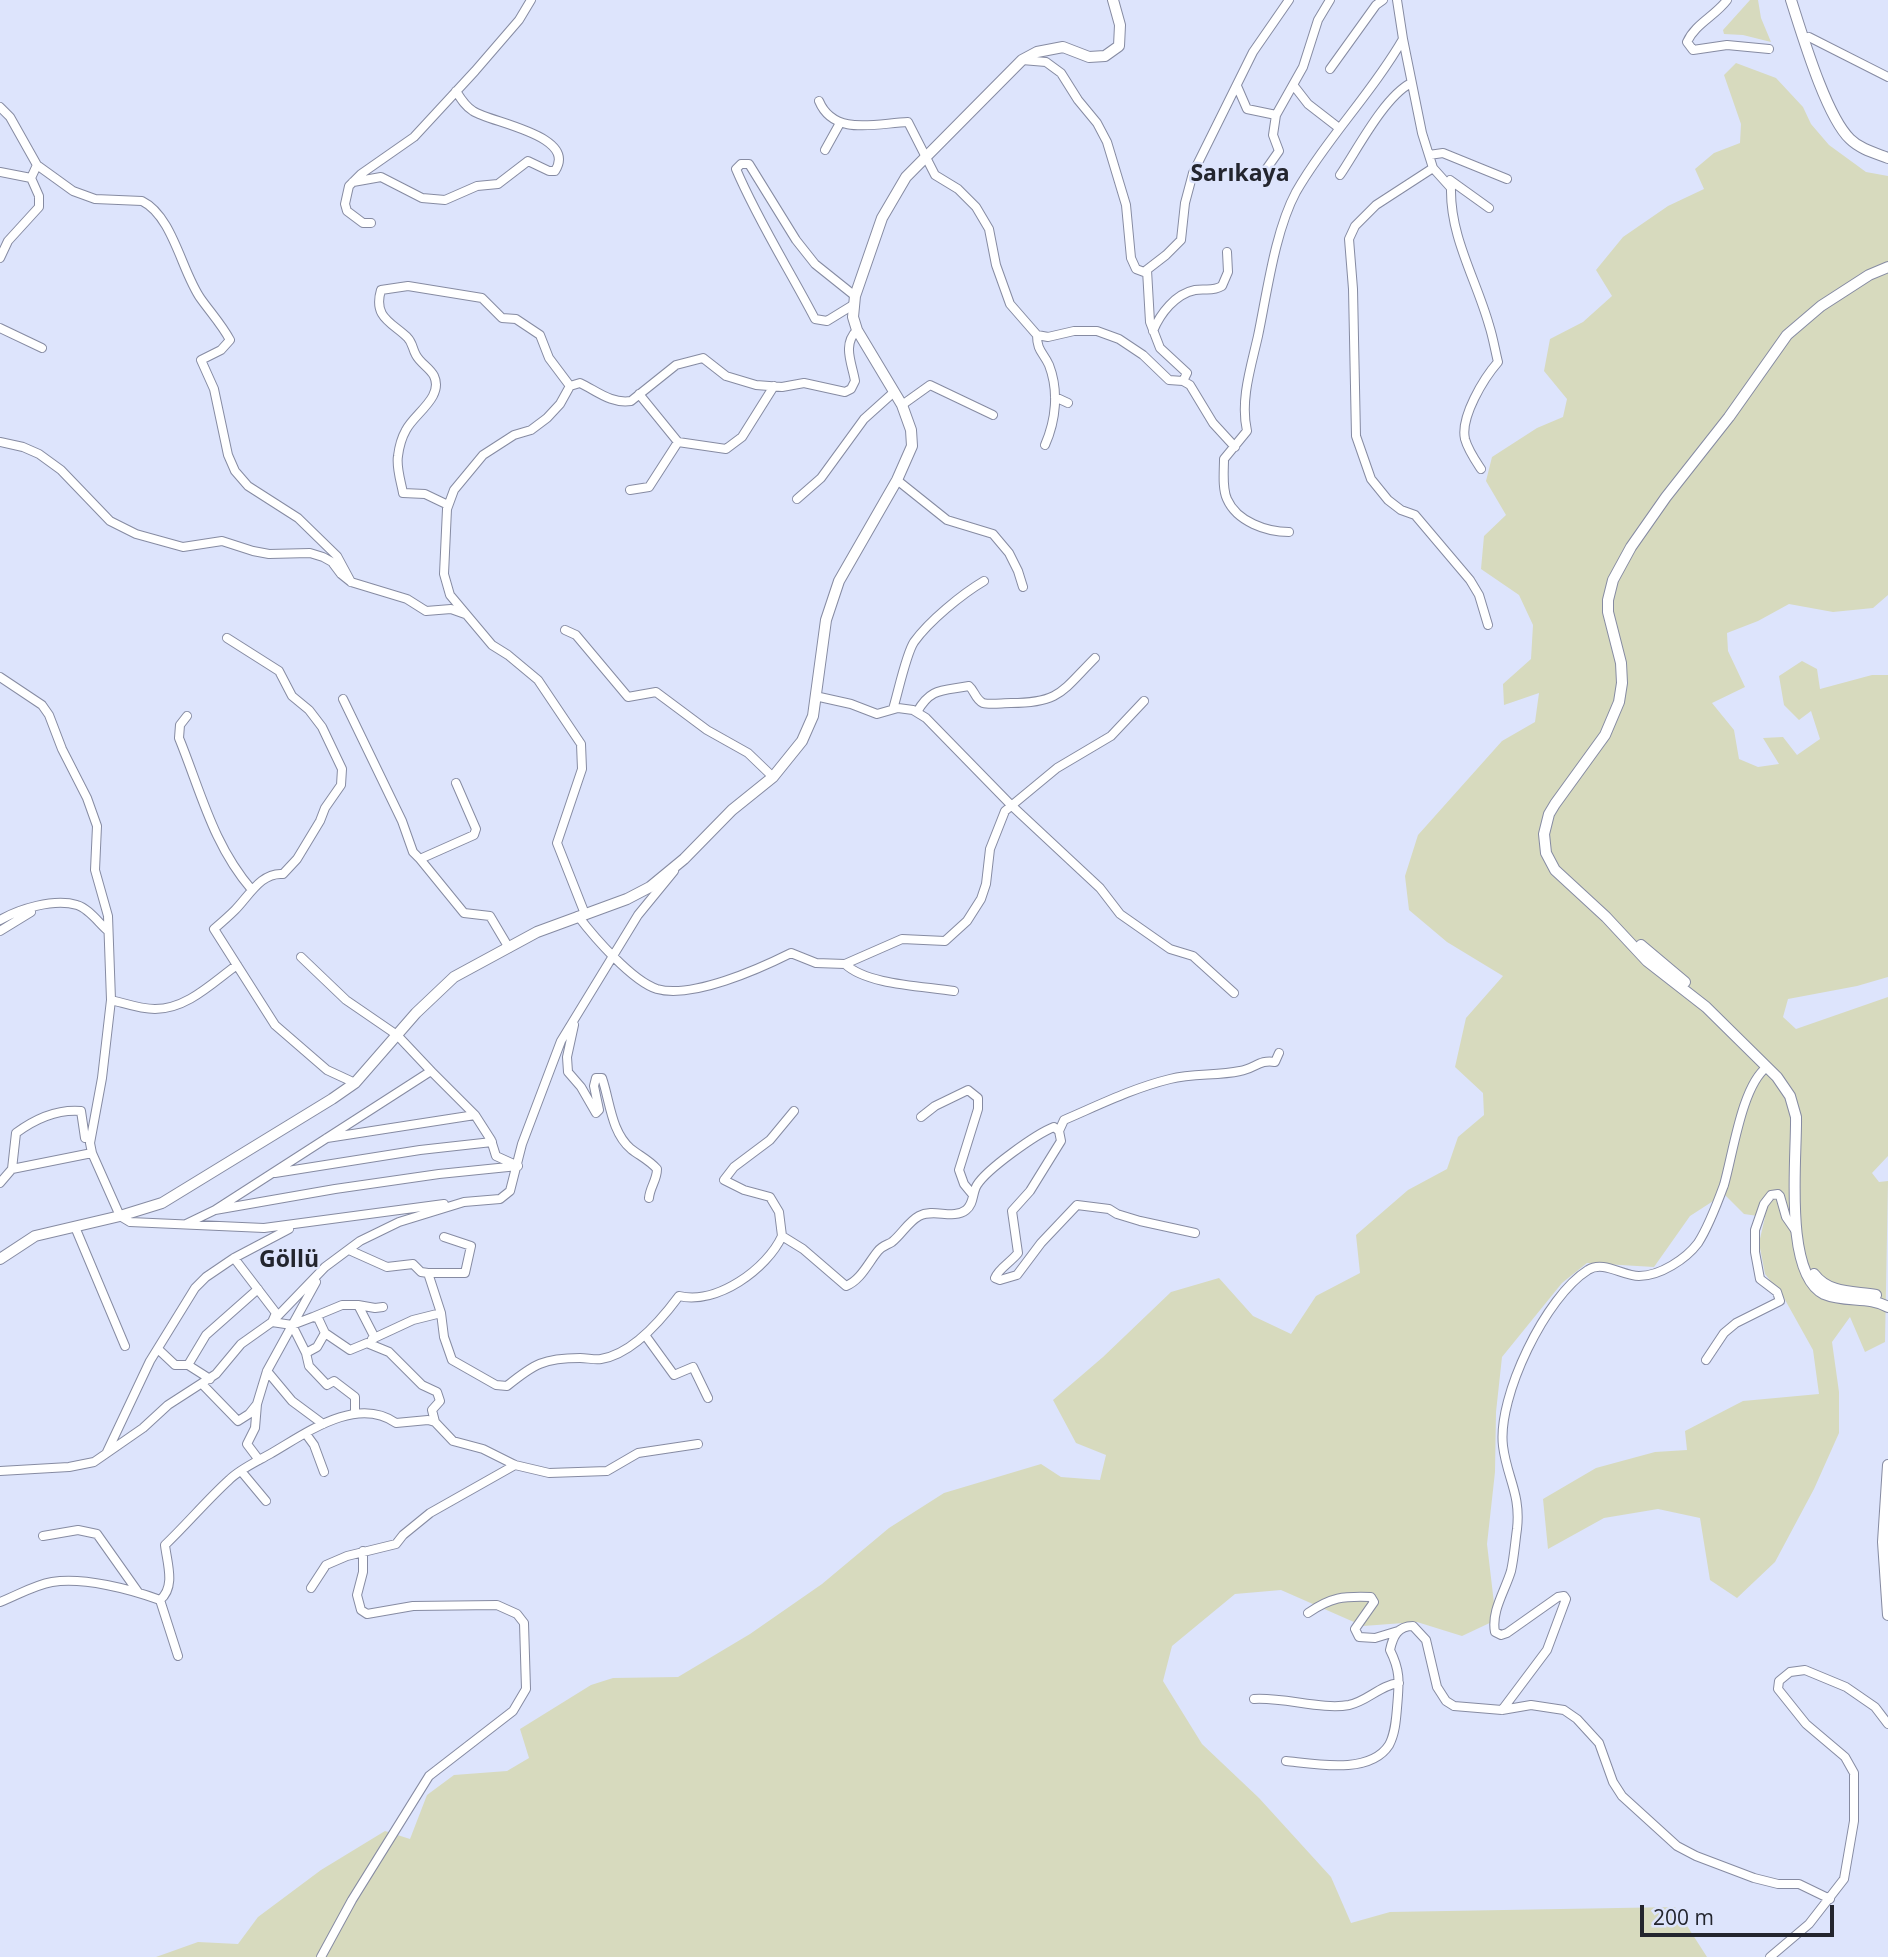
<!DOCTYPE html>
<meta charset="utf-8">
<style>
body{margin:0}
#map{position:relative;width:1888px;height:1957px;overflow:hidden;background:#dde4fc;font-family:"Open Sans",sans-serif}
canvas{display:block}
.scale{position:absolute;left:1640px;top:1905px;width:194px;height:32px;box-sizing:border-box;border:4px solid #23252e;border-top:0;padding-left:9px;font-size:21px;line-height:24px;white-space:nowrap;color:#23252e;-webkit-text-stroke:5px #dde4fc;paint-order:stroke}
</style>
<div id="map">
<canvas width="1888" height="1957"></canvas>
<div class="scale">200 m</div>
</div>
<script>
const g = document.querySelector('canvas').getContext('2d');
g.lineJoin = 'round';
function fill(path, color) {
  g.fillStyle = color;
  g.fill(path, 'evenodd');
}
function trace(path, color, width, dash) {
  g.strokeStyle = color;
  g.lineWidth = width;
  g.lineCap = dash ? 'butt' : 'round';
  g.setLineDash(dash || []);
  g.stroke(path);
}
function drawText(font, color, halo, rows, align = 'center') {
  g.font = font + ' "Open Sans",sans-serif';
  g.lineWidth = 5;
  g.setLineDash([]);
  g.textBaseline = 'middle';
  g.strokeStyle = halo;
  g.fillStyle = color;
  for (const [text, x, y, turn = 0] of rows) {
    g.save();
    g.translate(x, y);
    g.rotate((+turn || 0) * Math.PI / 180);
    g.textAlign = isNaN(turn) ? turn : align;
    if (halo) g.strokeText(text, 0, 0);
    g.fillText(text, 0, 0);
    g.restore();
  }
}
fill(new Path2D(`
 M 1750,0 L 1758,0 L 1761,18 L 1771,42 L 1743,35 L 1724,34 L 1723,30 Z
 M 1736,63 L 1776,78 L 1803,107 L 1811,124 L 1829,145 L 1866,172 L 1888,176 L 1888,595 L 1873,608 L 1833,612 L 1789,604 L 1758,621 L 1727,633 L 1728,651 L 1745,687 L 1712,703 L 1734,730 L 1739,759 L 1758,767 L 1779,764 L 1763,738 L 1783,737 L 1797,755 L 1820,739 L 1811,711 L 1799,720 L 1784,705 L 1779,676 L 1802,661 L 1817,669 L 1820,689 L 1872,675 L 1888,675 L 1888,977 L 1857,986 L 1788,999 L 1783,1017 L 1796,1029 L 1888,997 L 1888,1156 L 1872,1173 L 1879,1182 L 1888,1181 L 1885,1342 L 1865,1352 L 1850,1317 L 1832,1342 L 1839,1392 L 1839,1433 L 1814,1489 L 1775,1562 L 1737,1598 L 1710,1580 L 1700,1518 L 1658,1509 L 1604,1518 L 1548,1549 L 1543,1499 L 1596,1468 L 1655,1452 L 1687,1450 L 1685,1431 L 1743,1401 L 1819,1394 L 1813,1350 L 1784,1298 L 1765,1274 L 1759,1243 L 1765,1217 L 1744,1214 L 1724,1194 L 1690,1216 L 1654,1267 L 1587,1263 L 1562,1283 L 1502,1357 L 1496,1412 L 1495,1472 L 1487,1544 L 1496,1620 L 1462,1636 L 1417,1622 L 1363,1626 L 1281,1590 L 1235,1594 L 1172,1646 L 1163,1681 L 1202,1744 L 1259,1798 L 1331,1877 L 1351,1923 L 1390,1912 L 1675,1907 L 1707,1957 L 156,1957 L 198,1942 L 238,1944 L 258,1917 L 321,1870 L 385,1831 L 410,1839 L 427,1795 L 454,1775 L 507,1771 L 529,1758 L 520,1729 L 591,1685 L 613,1678 L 678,1677 L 750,1634 L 822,1584 L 889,1528 L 944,1493 L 1041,1464 L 1061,1477 L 1100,1480 L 1106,1455 L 1076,1443 L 1053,1400 L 1103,1357 L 1171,1292 L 1219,1278 L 1253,1316 L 1291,1334 L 1316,1296 L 1360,1273 L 1356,1235 L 1408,1190 L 1447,1169 L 1458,1137 L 1484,1115 L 1483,1093 L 1455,1067 L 1466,1018 L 1503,976 L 1447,942 L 1409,910 L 1405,876 L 1418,835 L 1502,741 L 1535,722 L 1539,693 L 1504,705 L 1503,684 L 1531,659 L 1533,625 L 1519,595 L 1481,569 L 1484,536 L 1506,515 L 1486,481 L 1492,457 L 1537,428 L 1563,417 L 1567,399 L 1544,371 L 1550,339 L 1583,322 L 1612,296 L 1596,270 L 1623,237 L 1668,206 L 1704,189 L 1695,169 L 1714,153 L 1740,143 L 1741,124 L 1724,75 Z`), '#d7dabe');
const street = new Path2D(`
 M 1727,0 C 1715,16 1695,24 1687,42 L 1693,50 L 1727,45 L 1769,49
 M 1809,37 L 1888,77
 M 1403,39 L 1422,133 L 1433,168 L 1376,205 L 1355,226 L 1349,239 L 1353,289 L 1356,436 L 1371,479 L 1388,500 L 1401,510 L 1415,515 L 1470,580 L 1479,595 L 1488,625
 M 1022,60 L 1046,62 L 1061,73 L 1078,100 L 1097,123 L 1107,142 L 1126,205 L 1131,258 L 1136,269 L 1144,272 L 1166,255 L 1181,240 L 1185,203 L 1193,173 L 1253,52 L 1289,0
 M 1330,69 L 1376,5 L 1383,0
 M 1237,86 L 1247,109 L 1276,115
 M 1294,86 L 1308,104 L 1339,128
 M 819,101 C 834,137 877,123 908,122 L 935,175 L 958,189 L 976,207 L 989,229 L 996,265 L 1010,304 L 1037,335 L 1048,337 L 1074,331 L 1097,331 L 1119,339 L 1143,355 L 1169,380 L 1183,381 L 1187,373 L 1160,348 L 1150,322 L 1147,270
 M 0,107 L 10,117 L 37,165 L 73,191 L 95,199 L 142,201 C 173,216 182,273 201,299 C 211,313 222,325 230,340 L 221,350 L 201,360 L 214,389 L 228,455 L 235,471 L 248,486 L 298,518 L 337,556 L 351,582
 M 825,150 L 840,123
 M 1429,155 L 1443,153 L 1507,179
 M 1433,168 L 1451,188 C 1450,237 1476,279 1489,325 C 1493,337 1495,350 1498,362 C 1484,378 1460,417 1465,439 C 1468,450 1475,460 1481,469
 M 0,172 L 31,178
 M 1340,175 C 1357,150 1384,97 1411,83
 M 1260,178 L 1279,151 L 1273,135 L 1276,115 L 1303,67 L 1318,20 L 1330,0
 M 1450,180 L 1489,208
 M 353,182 L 381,177 L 422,198 L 445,200 L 477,186 L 498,184 L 528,161 L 549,171 L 555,171 C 578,135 491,123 473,111 C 465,106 461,99 456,91
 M 371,223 L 363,223 L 347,211 L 345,204 L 349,186 L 361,174 L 414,137 L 475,71 L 519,20 L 531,0
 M 0,258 L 8,241 L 39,207 L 39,196 L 31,178 L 37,165
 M 853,305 L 827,321 L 815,319 C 789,269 758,221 736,169 L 741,164 L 749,164 L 796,240 L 815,264 L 855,296
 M 0,328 L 42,348
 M 1153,331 C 1160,314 1175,294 1195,290 C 1205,288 1212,292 1222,286 L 1228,272 L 1227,252
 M 1037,335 C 1037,351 1043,352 1049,365 C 1059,391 1056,420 1045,445
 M 1183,381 L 1190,385 L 1213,423 L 1235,447
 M 639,394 L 678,442 L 726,449 L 742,437 L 774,386
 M 1055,397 L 1068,403
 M 902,405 L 930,385 L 993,415
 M 0,442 L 23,447 L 39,454 L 61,470 L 110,521 L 136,534 L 183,547 L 222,541 L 253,551 L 269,554 L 310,553 L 323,557 L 332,562 L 341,574 L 351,582 L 407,599 L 426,611 L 451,609 L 465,614
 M 897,480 L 947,520 L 993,534 L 1009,553 L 1018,571 L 1023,587
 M 630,490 L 649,487 L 678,442
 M 797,499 L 821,478 L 864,419 L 894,392
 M 448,505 L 425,494 L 403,493 C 401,482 396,467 398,456 C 399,448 402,437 406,430 C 414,414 444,397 434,376 C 430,368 420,363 416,355 C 412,348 413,343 407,337 C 391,322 373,317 381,290 L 408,286 L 482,298 L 502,318 L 516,319 L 540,335 L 549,358 L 570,386
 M 1289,532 C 1267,532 1237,522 1227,499 C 1222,488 1224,471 1224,459 L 1247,431 C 1240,400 1251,367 1258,336 C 1267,293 1275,231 1296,192 C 1327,138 1372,93 1403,39 L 1397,0
 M 565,630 L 576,635 L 628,697 L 656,692 L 707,730 L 748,753 L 773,777
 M 227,638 L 279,671 L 292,696 L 309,710 L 322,727 L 342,769 L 341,785 L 325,808 L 320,821 L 297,859 L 283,874 C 261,872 249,896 235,910 C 228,917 221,923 214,929 L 275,1025 L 327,1070 L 355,1083
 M 0,677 L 42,705 L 49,715 L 62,749 L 87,798 L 97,826 L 95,870 L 108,916 L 111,1000 L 102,1078 L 90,1143 L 92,1153 L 120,1216 L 130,1222 L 264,1228 L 444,1204
 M 815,696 L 851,704 L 877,714 L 898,708 L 913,710 L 926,718 L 1011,805 L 1100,888 L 1120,914 L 1170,949 L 1193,956 L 1234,993
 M 343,699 L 402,821 L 413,852 L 420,859
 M 893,709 C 898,693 906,654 914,642 C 929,621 962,594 984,581
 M 917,712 C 931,687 943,691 969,686 C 975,691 975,699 983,703 C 990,705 1002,703 1011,703 C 1060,703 1062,691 1095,658
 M 187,716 L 180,725 L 179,738 C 201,792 213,845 252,890
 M 456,783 L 476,829 L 474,835 L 420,859 L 464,913 L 490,916 L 509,948
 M 585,914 L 557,843 L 582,769 L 581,744 L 538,680 L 508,655 L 492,645 L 450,595 L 444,574 L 447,509 L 454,490 L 483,455 L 514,435 L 531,430 L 547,418 L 560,404 L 570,386 L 580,383 C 597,391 611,404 631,401 L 676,365 L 703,358 L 726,376 L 756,385 L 782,387 L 804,383 L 845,392 L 851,389 L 855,381 C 852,363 842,345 857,330
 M 578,916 C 594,937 632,981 657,989 C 692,999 759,969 791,953 L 816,963 L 845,964 L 902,939 L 945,941 L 967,921 L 981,899 L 986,884 L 990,849 L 1005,811 L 1057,768 L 1111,736 L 1144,701
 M 0,920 C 19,909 54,898 77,905 C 88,908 99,923 107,930
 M 0,931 L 31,912
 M 845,964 C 867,985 923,986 954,991
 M 111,1000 C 124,1003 140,1009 155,1009 C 187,1009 212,983 237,965
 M 574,1025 L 567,1057 L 568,1072 L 581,1087 L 596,1113 L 599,1110 L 594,1086 L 596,1078 L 602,1078 C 610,1101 611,1132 631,1149 C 640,1156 649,1160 657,1169 C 657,1180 650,1187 649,1198
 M 475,1115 L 491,1140 L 496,1156 L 518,1166
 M 921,1117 L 935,1106 L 968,1090 L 978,1098 L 978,1109 L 959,1170 L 964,1184 L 973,1195
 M 327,1138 L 475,1115 L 431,1071
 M 12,1169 L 16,1133 C 35,1119 57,1109 81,1111 L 85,1138 L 91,1137
 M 275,1173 L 420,1150 L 492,1142
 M 0,1183 L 12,1169 L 92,1153
 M 215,1210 L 431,1071 L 397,1035 L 346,1000 L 301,957
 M 186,1224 L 215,1210 L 335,1189 L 439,1174 L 518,1166
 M 75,1227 L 125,1346
 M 1195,1233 L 1140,1221 L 1117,1214 L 1109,1209 L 1077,1205 L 1041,1243 L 1017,1275 L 1000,1280 L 995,1278 C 998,1269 1011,1262 1018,1253 L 1012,1211 L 1030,1191 L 1061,1141 L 1059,1131 L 1064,1120 C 1099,1105 1133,1088 1170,1079 C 1193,1073 1217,1076 1240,1071 C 1254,1069 1260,1059 1275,1062 L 1279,1053
 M 782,1236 L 779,1212 L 770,1197 L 744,1190 L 724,1180 L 734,1167 L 770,1140 L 794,1111
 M 349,1250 L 387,1267 L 413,1264 L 421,1272 L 428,1273 L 441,1313 L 444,1337 L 452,1360 L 496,1385 L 507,1386 C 534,1364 544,1358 580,1358 C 587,1358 595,1360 601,1359 C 632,1354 662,1319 679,1296 C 717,1305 767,1269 782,1236 L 803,1249 L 846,1286 C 861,1280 868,1263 878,1251 C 882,1246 887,1245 892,1242 C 902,1234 908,1222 919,1216 C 934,1208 953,1220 966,1210 C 974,1204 972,1193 977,1185 C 987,1169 1036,1134 1054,1127 L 1059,1131
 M 234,1258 L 276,1313 L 272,1322 L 292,1325 L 313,1317 L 318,1318 L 325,1333 L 350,1350 L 367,1343 L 389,1352 L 422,1385 L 437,1392 L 440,1401 L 432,1410 L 435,1422
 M 428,1273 L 465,1273 L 471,1246 L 444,1237
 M 358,1305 L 375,1308 L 383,1307
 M 313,1317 L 342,1305 L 358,1305 L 375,1338
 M 292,1325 L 306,1353
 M 325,1333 L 317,1347 L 306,1353 L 309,1366 L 327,1385 L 334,1381 L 355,1397 L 355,1414
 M 645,1335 L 674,1375 L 693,1367 L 708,1398
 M 372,1339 L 413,1320 L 441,1313
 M 158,1349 L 175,1365 L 188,1365 L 210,1379
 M 1706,1360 L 1724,1333 L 1736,1323 L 1780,1301 L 1777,1292 L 1760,1279 L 1755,1252 L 1755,1230 L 1764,1204 L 1771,1195 L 1778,1194 L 1780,1196 L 1786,1217 L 1795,1230
 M 188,1365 L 206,1335 L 258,1289
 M 267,1371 L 292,1401 L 323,1424
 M 203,1385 L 238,1421 L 249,1414 L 257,1404
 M 306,1434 L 314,1445 L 324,1472
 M 107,1452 L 150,1361 L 195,1288 L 206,1277 L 234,1258 L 289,1229
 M 259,1460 L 247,1444 L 255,1428 L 257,1404 L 267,1371 L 316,1282
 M 0,1471 L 69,1467 L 94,1462 L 143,1428 L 168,1405 L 216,1374 L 241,1344 L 272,1322 L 325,1267 L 360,1241 L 399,1222 L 464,1202 L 500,1199 L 510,1191 L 522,1144 L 561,1041 L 638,915 L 674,871
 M 241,1471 L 266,1501
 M 43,1536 L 78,1530 L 97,1534 L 138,1592
 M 311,1588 L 326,1565 L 347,1556 L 396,1544 L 403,1535 L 430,1513 L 515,1465
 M 0,1602 C 16,1596 34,1585 52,1582 C 84,1577 130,1589 160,1600
 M 1308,1613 C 1331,1597 1343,1596 1371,1597 L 1374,1602 L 1355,1629 L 1359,1637 L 1375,1638 L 1398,1631
 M 178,1656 L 160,1600 C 176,1587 167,1563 165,1545 C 187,1524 207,1500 229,1480 C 240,1469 256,1462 270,1454 C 305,1434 356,1395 396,1423 L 428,1420 L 435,1422 L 453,1441 L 483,1449 L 515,1465 L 549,1473 L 607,1471 L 638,1453 L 698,1444
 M 1254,1699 C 1284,1697 1322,1710 1349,1705 C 1368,1701 1380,1685 1399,1683
 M 1502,1710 L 1547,1650 L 1566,1599 L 1564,1596 L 1558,1597 L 1507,1633 L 1501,1635 L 1495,1632 C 1491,1611 1505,1591 1511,1571 C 1514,1558 1515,1543 1517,1529 C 1521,1494 1507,1478 1503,1446 C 1497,1397 1546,1296 1588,1270 C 1603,1260 1623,1276 1639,1276 C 1660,1276 1686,1259 1698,1243 C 1709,1226 1717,1204 1724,1185 C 1733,1154 1742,1085 1767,1067
 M 1286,1761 C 1315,1764 1370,1775 1389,1745 C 1395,1734 1396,1720 1397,1708 C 1399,1683 1401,1672 1390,1650 C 1393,1636 1398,1626 1413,1626 L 1426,1640 L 1437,1687 L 1446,1701 L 1454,1706 L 1502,1710 L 1531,1705 L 1564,1710 L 1577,1719 L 1599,1743 L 1613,1782 L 1622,1796 L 1677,1846 L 1696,1856 L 1754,1878 L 1778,1884 L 1799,1884 L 1830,1899
 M 321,1957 L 352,1900 L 429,1776 L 513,1711 L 526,1689 L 524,1623 L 517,1614 L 497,1605 L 413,1606 L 367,1614 L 361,1610 L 357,1595 L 363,1572 L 363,1551
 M 1770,1957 L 1809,1924 L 1844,1879 L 1854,1821 L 1854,1773 L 1845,1757 L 1806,1724 L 1778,1689 L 1779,1681 L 1790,1672 L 1805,1670 L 1846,1687 L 1875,1707 L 1888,1724`);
const secondary = new Path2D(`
 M 1791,0 C 1802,34 1826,116 1850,139 C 1860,149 1875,153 1888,158
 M 1888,267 L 1869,275 L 1821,306 L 1787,335 L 1729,417 L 1666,497 L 1631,547 L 1613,580 L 1608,600 L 1608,612 L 1621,663 L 1622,683 L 1619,702 L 1605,735 L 1555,804 L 1549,814 L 1544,834 L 1546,853 L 1555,870 L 1606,917 L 1647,961 L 1706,1007 L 1777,1077 L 1790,1096 L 1796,1117 C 1797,1156 1783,1274 1824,1294 C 1845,1303 1869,1296 1888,1307
 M 1641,945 L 1685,982
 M 0,1259 L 35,1236 L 120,1216 L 162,1203 L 332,1099 L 355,1083 L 416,1013 L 454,977 L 537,932 L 627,899 L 650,887 L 684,859 L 732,810 L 773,777 L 802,741 L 813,716 L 826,620 L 839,581 L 897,480 L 912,446 L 911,430 L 902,405 L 857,330 L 853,317 L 855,296 L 882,218 L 906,177 L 1022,60 L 1037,52 L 1063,47 L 1089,57 L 1105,56 L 1119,46 L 1120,25 L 1113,0
 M 1814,1274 C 1829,1294 1854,1291 1876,1295
 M 1888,1465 L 1883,1542 L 1888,1615`);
trace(street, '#868ba2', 10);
trace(secondary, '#868ba2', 12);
trace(street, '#fff', 8);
trace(secondary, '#fff', 10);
drawText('bold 23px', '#23252e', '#dde4fc', [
 ["Sarıkaya",1240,174],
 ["Göllü",289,1260]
]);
</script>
